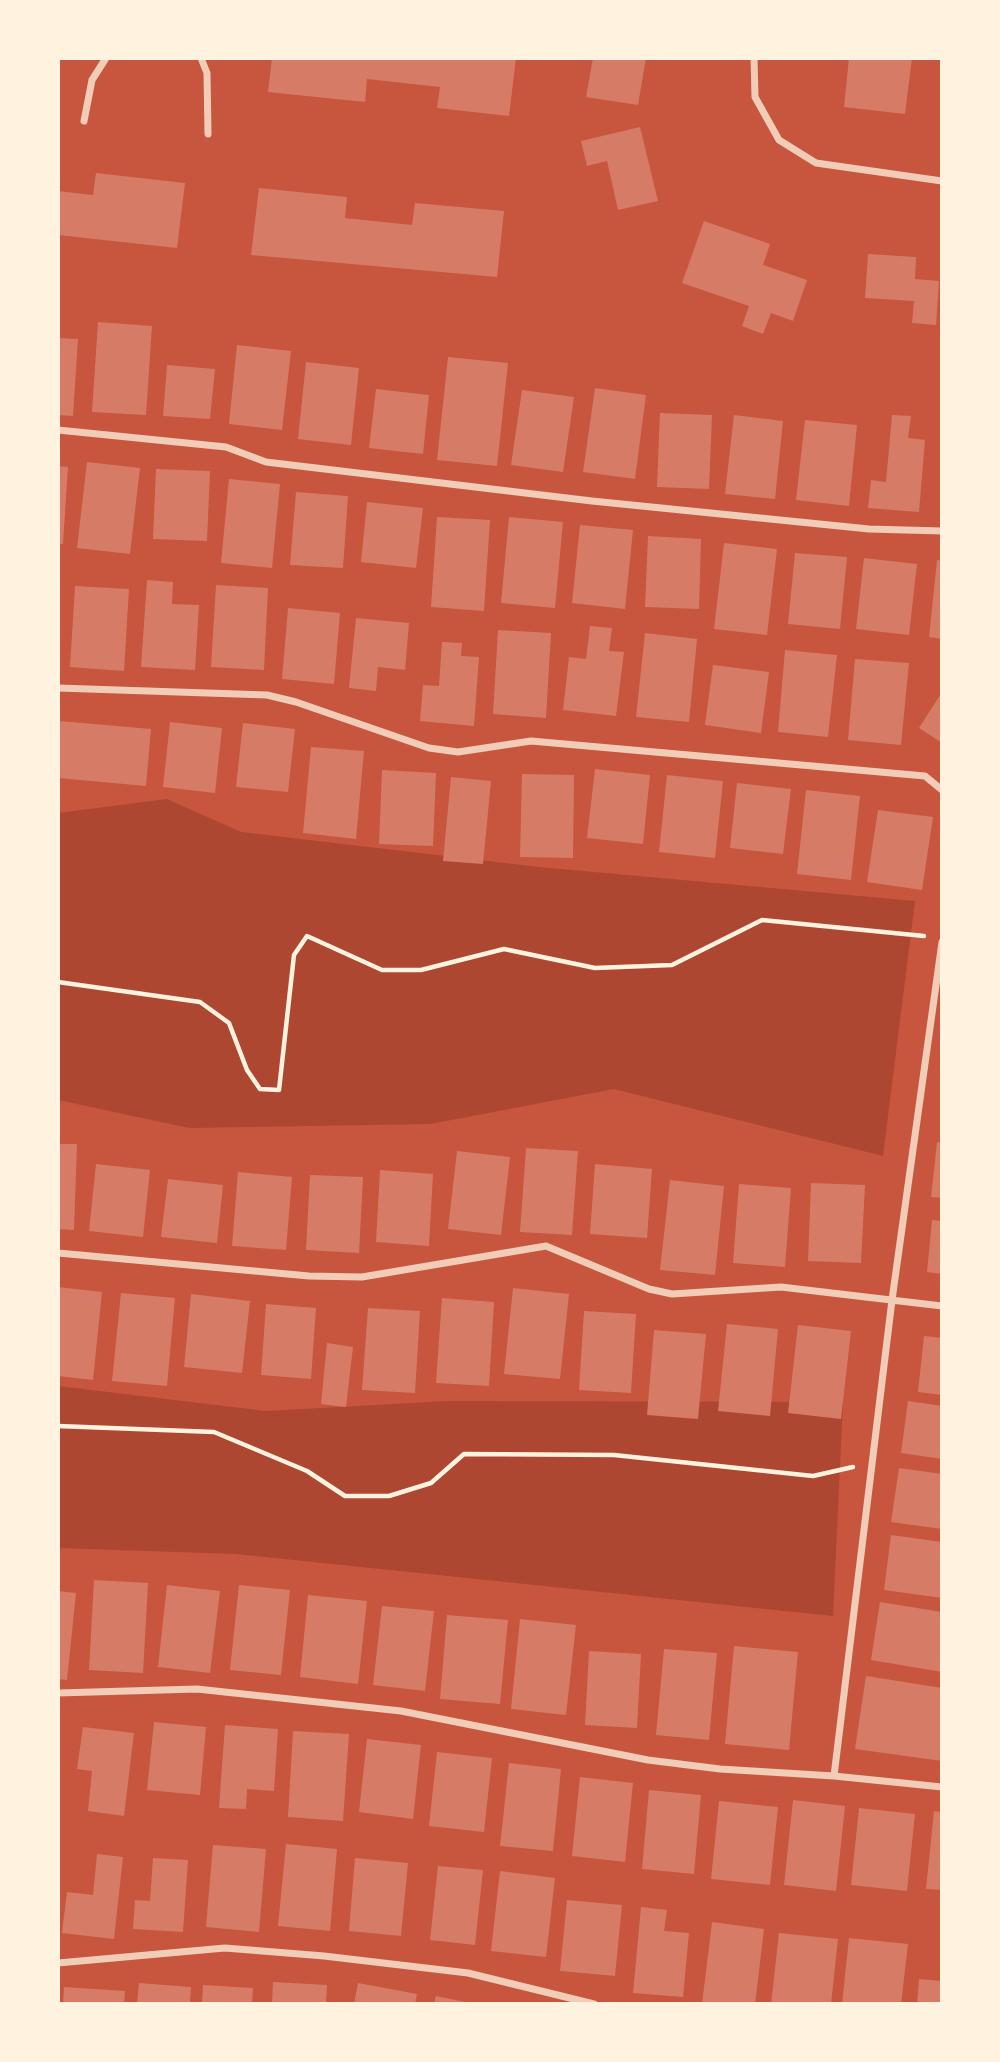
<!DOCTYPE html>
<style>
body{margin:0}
#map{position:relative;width:1000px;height:2062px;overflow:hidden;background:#c8553d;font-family:Montserrat,sans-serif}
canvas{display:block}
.frame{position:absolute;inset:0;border:60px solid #fff3e0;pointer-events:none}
</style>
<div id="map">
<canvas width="1000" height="2062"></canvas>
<div class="frame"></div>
</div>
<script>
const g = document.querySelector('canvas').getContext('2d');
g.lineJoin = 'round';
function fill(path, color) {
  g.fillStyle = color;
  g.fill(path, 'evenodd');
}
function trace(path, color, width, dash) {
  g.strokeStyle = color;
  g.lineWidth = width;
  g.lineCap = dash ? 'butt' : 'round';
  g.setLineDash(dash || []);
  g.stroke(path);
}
fill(new Path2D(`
 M 167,799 L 241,832 L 539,867 L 915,901 L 883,1156 L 614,1089 L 430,1124 L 189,1128 L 58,1100 L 58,813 Z
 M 58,1386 L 266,1411 L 448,1401 L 843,1402 L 833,1616 L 236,1554 L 58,1548 Z`), '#ae4732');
fill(new Path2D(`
 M 272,58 L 516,58 L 509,116 L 437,108 L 440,87 L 367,79 L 365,102 L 268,92 Z
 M 593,58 L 646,58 L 638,105 L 586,97 Z
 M 849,58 L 912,58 L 905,114 L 844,107 Z
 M 640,127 L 658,201 L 618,210 L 607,161 L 587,166 L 581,141 Z
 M 96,173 L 185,183 L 177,248 L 58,235 L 58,191 L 93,195 Z
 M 259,188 L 347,197 L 345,218 L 412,225 L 415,203 L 504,211 L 497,277 L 251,255 Z
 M 704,221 L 770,244 L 763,265 L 807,280 L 793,321 L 771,313 L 763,334 L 742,326 L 749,306 L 682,283 Z
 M 868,254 L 916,257 L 915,279 L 939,281 L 936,325 L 912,323 L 914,301 L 865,298 Z
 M 98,322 L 152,326 L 146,415 L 92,412 Z
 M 58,338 L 78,339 L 73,416 L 58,415 Z
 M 237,345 L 291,351 L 282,430 L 229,424 Z
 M 448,357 L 508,363 L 497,466 L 437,460 Z
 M 306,362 L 359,368 L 351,445 L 298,439 Z
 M 167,365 L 215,369 L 210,419 L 163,416 Z
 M 595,388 L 646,395 L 635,479 L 583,472 Z
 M 376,389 L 429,395 L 423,454 L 369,448 Z
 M 522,390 L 574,397 L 563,472 L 511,465 Z
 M 660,413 L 712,415 L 709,489 L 657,487 Z
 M 734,415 L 783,421 L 775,499 L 725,494 Z
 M 892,415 L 911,416 L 908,438 L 925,440 L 919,512 L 868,508 L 871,480 L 886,482 Z
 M 805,420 L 857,425 L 849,506 L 796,500 Z
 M 87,462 L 140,468 L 130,554 L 77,548 Z
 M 58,466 L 68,467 L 63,544 L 58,544 Z
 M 156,469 L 210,471 L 207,541 L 153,539 Z
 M 229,479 L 280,484 L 272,568 L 221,563 Z
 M 296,492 L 348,496 L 343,568 L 290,565 Z
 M 367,502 L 423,508 L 416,568 L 361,562 Z
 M 437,517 L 490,520 L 484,611 L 431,607 Z
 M 509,517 L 563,522 L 555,608 L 501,603 Z
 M 580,525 L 633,530 L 625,609 L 572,603 Z
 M 648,536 L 701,539 L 699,609 L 645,607 Z
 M 724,543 L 777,549 L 767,635 L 714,629 Z
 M 795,553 L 847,557 L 840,629 L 788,624 Z
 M 864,558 L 917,564 L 909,635 L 856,629 Z
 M 937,560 L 942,561 L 942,639 L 929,637 Z
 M 147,580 L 173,582 L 172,604 L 199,605 L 195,670 L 141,667 Z
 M 216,585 L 268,588 L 264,670 L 211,667 Z
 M 75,586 L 129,589 L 124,671 L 70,667 Z
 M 288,608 L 340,613 L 334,684 L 282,679 Z
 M 356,618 L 409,623 L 405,670 L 378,667 L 376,691 L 349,688 Z
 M 590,626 L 612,628 L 609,651 L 624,652 L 616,716 L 563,710 L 569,657 L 586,659 Z
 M 498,630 L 551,633 L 546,718 L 493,714 Z
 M 645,633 L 697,639 L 689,722 L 636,717 Z
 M 442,642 L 462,643 L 461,656 L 479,657 L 474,726 L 420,721 L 423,685 L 439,686 Z
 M 785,650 L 837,655 L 828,737 L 778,732 Z
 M 855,659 L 909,663 L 901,745 L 848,740 Z
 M 713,665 L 769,672 L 761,733 L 705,725 Z
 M 942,692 L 942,743 L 919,728 Z
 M 60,721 L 151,729 L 146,786 L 58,778 Z
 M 170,722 L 222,728 L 215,793 L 163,787 Z
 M 243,723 L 295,729 L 288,792 L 236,787 Z
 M 311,747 L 364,751 L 356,839 L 303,833 Z
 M 595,769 L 650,775 L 643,844 L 587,838 Z
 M 382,770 L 436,773 L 433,846 L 379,844 Z
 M 522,774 L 574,775 L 573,858 L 520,857 Z
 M 667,775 L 723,781 L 715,858 L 659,852 Z
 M 451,777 L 491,781 L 483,864 L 443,861 Z
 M 737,783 L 791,789 L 783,854 L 730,848 Z
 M 806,790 L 860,796 L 851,880 L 797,874 Z
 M 878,810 L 933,817 L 922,890 L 867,882 Z
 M 937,1142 L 942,1143 L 942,1198 L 931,1197 Z
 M 58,1144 L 77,1144 L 74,1230 L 58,1229 Z
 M 526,1148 L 578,1151 L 572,1235 L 520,1232 Z
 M 457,1151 L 510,1157 L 501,1235 L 448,1229 Z
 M 96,1164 L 150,1170 L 143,1237 L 89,1231 Z
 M 595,1164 L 652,1169 L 647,1238 L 590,1234 Z
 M 380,1170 L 433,1174 L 429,1246 L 376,1242 Z
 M 238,1172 L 292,1177 L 286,1250 L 232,1246 Z
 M 310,1175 L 363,1177 L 359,1253 L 306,1250 Z
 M 168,1179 L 223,1185 L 217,1243 L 161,1237 Z
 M 670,1180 L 724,1186 L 715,1275 L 660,1270 Z
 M 811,1183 L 865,1185 L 861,1263 L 808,1261 Z
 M 739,1184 L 791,1188 L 785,1267 L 733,1263 Z
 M 932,1220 L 942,1221 L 942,1274 L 927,1272 Z
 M 58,1287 L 102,1292 L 93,1380 L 58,1376 Z
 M 513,1288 L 569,1294 L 560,1379 L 504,1374 Z
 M 121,1293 L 175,1298 L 167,1386 L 112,1381 Z
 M 191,1294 L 250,1301 L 242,1373 L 184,1367 Z
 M 442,1298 L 494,1302 L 489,1386 L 436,1383 Z
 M 266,1304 L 316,1308 L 311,1379 L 261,1375 Z
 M 368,1308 L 420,1311 L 415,1393 L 362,1390 Z
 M 584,1311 L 636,1314 L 631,1393 L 579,1390 Z
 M 727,1324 L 778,1329 L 770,1416 L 718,1411 Z
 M 798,1325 L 851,1331 L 841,1419 L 788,1413 Z
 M 654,1330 L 706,1334 L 698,1419 L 647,1415 Z
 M 924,1336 L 942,1338 L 942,1395 L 918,1392 Z
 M 327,1343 L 353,1347 L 346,1407 L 321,1404 Z
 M 908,1401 L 942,1406 L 942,1459 L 901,1453 Z
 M 899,1468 L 942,1474 L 942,1529 L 891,1522 Z
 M 891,1535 L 942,1542 L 942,1598 L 884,1590 Z
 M 94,1580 L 148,1583 L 143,1673 L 89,1670 Z
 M 167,1585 L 220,1591 L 210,1673 L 158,1667 Z
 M 239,1585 L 290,1590 L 281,1675 L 230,1670 Z
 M 58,1591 L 76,1593 L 67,1680 L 58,1679 Z
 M 308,1595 L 367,1601 L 358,1684 L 300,1677 Z
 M 880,1602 L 942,1612 L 942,1672 L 871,1660 Z
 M 382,1606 L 434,1611 L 425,1691 L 373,1685 Z
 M 447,1615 L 508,1620 L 500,1704 L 440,1699 Z
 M 520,1619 L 576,1625 L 566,1715 L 511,1709 Z
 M 734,1646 L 798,1652 L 789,1750 L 725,1744 Z
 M 664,1649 L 717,1653 L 709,1740 L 656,1735 Z
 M 589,1651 L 641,1654 L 637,1728 L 585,1725 Z
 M 866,1676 L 942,1688 L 942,1761 L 855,1749 Z
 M 154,1722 L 206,1727 L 200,1795 L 147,1790 Z
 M 225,1725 L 278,1729 L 274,1791 L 247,1789 L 246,1809 L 219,1808 Z
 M 83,1727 L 134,1733 L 124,1816 L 88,1811 L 92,1771 L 77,1769 Z
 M 293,1731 L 349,1734 L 343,1821 L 288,1817 Z
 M 367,1739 L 421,1745 L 413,1819 L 359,1812 Z
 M 437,1752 L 492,1758 L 484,1832 L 429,1826 Z
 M 509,1763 L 561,1769 L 553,1851 L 500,1846 Z
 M 580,1777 L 633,1783 L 625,1862 L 572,1856 Z
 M 649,1790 L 701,1795 L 694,1874 L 642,1869 Z
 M 793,1800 L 845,1806 L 836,1891 L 784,1885 Z
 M 719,1801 L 778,1807 L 770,1885 L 711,1879 Z
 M 859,1808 L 915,1814 L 907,1891 L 851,1885 Z
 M 934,1811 L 942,1812 L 942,1890 L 926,1889 Z
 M 286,1844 L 337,1849 L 330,1931 L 278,1926 Z
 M 213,1845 L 266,1849 L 259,1932 L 206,1927 Z
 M 97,1854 L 123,1857 L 114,1939 L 62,1933 L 67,1892 L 93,1895 Z
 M 153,1858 L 188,1860 L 183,1932 L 133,1929 L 135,1900 L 150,1901 Z
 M 355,1858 L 408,1863 L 401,1936 L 349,1931 Z
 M 438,1866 L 483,1870 L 475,1945 L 430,1940 Z
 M 500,1871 L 555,1878 L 546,1957 L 491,1951 Z
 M 567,1900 L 622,1905 L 615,1976 L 560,1971 Z
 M 641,1907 L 667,1910 L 664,1931 L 689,1933 L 683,1997 L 633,1993 Z
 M 712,1922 L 764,1929 L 755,2004 L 702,2004 Z
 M 779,1933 L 838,1939 L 831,2004 L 771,2004 Z
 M 849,1938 L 908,1944 L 901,2004 L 842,2004 Z
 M 919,1979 L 942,1981 L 942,2004 L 917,2004 Z
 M 273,1982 L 327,1985 L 326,2004 L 272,2004 Z
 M 139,1983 L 191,1987 L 190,2004 L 137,2004 Z
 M 358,1983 L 417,1994 L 415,2004 L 354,2004 Z
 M 203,1985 L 253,1988 L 252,2004 L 202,2004 Z
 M 64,1987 L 125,1991 L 124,2004 L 63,2004 Z
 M 436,1996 L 470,2003 L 470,2004 L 434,2004 Z`), '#d67c66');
trace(new Path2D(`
 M 58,982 L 200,1002 L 229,1023 L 247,1070 L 260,1089 L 279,1090 L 294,955 L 307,936 L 382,970 L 421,970 L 504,949 L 595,968 L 672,965 L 762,920 L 924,936
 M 58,1426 L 214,1432 L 307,1471 L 345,1496 L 389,1496 L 431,1483 L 464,1454 L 614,1455 L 813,1476 L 853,1467`), '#fff3e0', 4.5);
trace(new Path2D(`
 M 201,58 L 207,73 L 208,134
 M 754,58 L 755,97 L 779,140 L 816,163 L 942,181
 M 84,121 L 92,80 L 106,58
 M 58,430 L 226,447 L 266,462 L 592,501 L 869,529 L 942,531
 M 58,688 L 267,695 L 296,702 L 429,748 L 458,752 L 531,741 L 925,776 L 942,790
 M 58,1253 L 309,1276 L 362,1277 L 546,1246 L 649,1289 L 672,1294 L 781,1287 L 942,1306
 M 58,1693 L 197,1689 L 401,1711 L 648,1760 L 720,1769 L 834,1776 L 942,1787
 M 834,1776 L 892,1300 L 942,942
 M 58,1963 L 225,1948 L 324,1956 L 468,1973 L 594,2004`), '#f1ccb7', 7);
</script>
